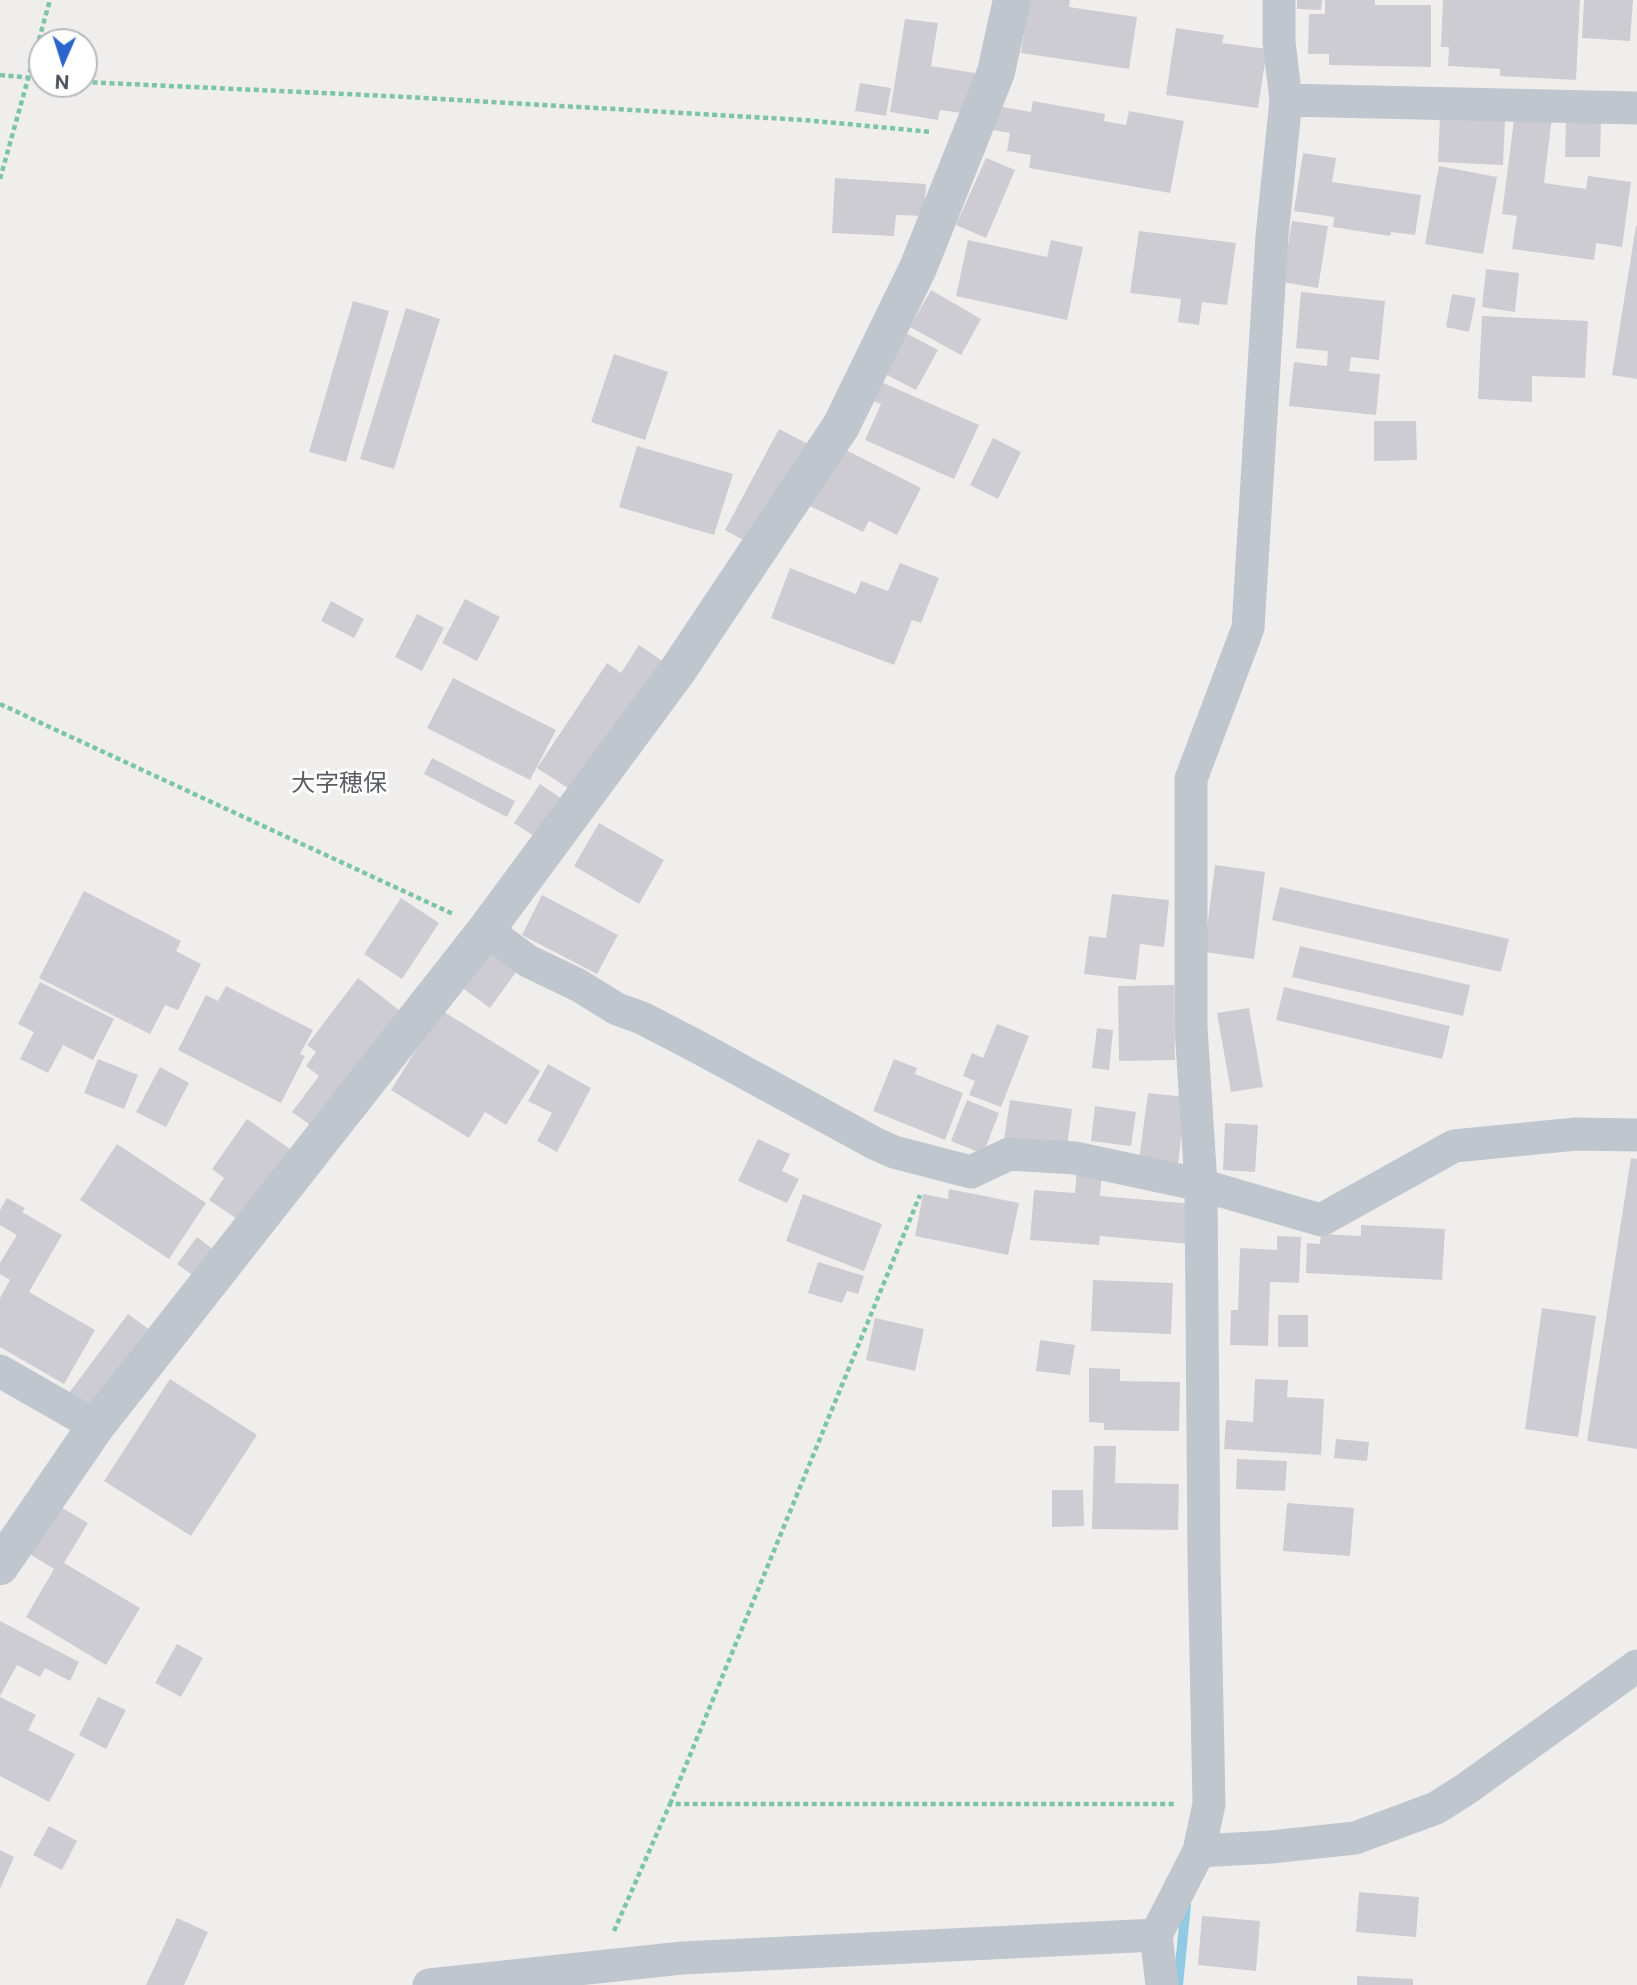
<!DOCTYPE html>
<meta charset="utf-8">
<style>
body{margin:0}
#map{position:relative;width:1637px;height:1985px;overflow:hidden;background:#f0eeed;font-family:"Public Sans",sans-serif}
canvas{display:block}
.north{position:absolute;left:28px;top:28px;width:70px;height:70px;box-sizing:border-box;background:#fff;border:2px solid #b6b9bd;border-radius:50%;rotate:183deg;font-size:19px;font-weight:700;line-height:28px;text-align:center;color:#484f59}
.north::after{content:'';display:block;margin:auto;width:24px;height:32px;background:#2b64cc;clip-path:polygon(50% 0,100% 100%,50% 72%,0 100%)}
</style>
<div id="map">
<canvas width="1637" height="1985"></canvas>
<div class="north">N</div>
</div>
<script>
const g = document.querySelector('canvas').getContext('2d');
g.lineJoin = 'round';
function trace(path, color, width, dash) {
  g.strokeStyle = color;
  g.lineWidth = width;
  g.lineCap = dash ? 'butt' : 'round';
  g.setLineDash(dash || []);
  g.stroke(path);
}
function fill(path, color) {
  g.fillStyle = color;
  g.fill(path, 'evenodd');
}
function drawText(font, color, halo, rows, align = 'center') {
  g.font = font + ' "Public Sans","Noto Sans JP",sans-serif';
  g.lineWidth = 6;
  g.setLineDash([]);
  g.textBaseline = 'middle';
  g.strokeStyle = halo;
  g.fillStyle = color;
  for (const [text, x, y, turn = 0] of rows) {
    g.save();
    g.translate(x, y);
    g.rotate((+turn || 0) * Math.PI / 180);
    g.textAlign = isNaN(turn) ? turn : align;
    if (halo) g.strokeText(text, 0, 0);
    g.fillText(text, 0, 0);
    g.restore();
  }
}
trace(new Path2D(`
 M 1178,1985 L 1186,1905`), '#91cae2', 10);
fill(new Path2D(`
 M 1029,0 L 1070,0 L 1069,7 L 1137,17 L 1129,69 L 1021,53 Z
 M 1297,0 L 1322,0 L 1321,10 L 1297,9 Z
 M 1325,0 L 1375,0 L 1375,5 L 1431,5 L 1431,67 L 1329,65 L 1329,54 L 1308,54 L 1309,14 L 1325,14 Z
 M 1443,0 L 1580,0 L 1576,80 L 1500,76 L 1500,69 L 1448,66 L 1449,47 L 1441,47 Z
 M 1584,0 L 1633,0 L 1630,41 L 1582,38 Z
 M 905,19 L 938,23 L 931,66 L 975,73 L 968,114 L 940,110 L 938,120 L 890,112 Z
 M 1176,28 L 1224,35 L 1222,43 L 1267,49 L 1258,108 L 1166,95 Z
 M 860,83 L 891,88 L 886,116 L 855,111 Z
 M 1033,101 L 1105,114 L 1104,121 L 1126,125 L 1129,111 L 1184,121 L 1170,193 L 1029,168 L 1031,155 L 1007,151 L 1010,133 L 993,130 L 997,106 L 1031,112 Z
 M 1515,112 L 1552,117 L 1544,183 L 1586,189 L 1588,176 L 1631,182 L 1622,247 L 1596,243 L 1594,260 L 1512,249 L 1517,216 L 1502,214 Z
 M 1440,117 L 1505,120 L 1503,165 L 1438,162 Z
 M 1566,120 L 1601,121 L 1600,157 L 1565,157 Z
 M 1303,153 L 1336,158 L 1332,182 L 1421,195 L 1415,235 L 1391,232 L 1390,236 L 1333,227 L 1334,217 L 1294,211 Z
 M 986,158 L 1015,170 L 986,238 L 956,225 Z
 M 1439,166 L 1497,177 L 1483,254 L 1425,244 Z
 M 835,178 L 926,184 L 924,216 L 896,215 L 894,236 L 832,233 Z
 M 1292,221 L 1328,226 L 1318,288 L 1282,282 Z
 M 1636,226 L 1637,226 L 1637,379 L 1612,375 Z
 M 1139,231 L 1236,243 L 1227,305 L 1202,302 L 1199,325 L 1178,322 L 1181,299 L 1130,293 Z
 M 968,240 L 1047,257 L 1051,240 L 1083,247 L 1067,320 L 956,296 Z
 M 1486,269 L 1519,273 L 1515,312 L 1482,307 Z
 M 931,290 L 981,319 L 961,355 L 910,327 Z
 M 1301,292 L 1385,301 L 1379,360 L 1351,357 L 1349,371 L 1380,374 L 1376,415 L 1289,406 L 1294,362 L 1327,366 L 1328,351 L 1296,348 Z
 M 1452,294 L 1476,298 L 1469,332 L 1446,327 Z
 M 353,301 L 389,311 L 346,462 L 309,452 Z
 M 406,308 L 440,319 L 394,469 L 360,459 Z
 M 1482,316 L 1588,321 L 1585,378 L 1532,376 L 1532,402 L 1478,399 Z
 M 906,333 L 938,350 L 916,390 L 885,374 Z
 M 614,354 L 668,372 L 645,440 L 591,422 Z
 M 879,381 L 979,425 L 954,479 L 865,440 L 881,404 L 870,400 Z
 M 1374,421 L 1416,421 L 1417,460 L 1374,461 Z
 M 779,429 L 808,444 L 752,545 L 725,530 Z
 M 993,438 L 1021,452 L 998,499 L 970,485 Z
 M 637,446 L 733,474 L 714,535 L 619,507 Z
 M 840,447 L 921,488 L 897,535 L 869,521 L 863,532 L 810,506 Z
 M 900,563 L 939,578 L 921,623 L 912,620 L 894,665 L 771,618 L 790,568 L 856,594 L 861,581 L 888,591 Z
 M 465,599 L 500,617 L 477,661 L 442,643 Z
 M 331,601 L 364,619 L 354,638 L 321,621 Z
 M 417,614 L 444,628 L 422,671 L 395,657 Z
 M 639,645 L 667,664 L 580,796 L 537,768 L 607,663 L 621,673 Z
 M 453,678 L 556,730 L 530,780 L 427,728 Z
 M 432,758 L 515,801 L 507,817 L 424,774 Z
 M 540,784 L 562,799 L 537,838 L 514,823 Z
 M 599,823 L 664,860 L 639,904 L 574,866 Z
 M 1215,865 L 1265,872 L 1254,959 L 1204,952 Z
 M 1280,887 L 1509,939 L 1501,972 L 1272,920 Z
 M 84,891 L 181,941 L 176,951 L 201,964 L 178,1010 L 165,1005 L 150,1034 L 39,978 Z
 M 1112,894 L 1169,900 L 1164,947 L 1140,944 L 1136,980 L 1084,974 L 1089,936 L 1106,938 Z
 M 542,895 L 618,935 L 597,974 L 522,935 Z
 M 401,898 L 439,923 L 402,979 L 364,954 Z
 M 1300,946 L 1470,985 L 1463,1016 L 1292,977 Z
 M 491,947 L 519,968 L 490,1008 L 461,987 Z
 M 358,978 L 404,1014 L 316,1129 L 292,1112 L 319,1076 L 306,1066 L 316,1052 L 307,1045 Z
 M 40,982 L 114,1019 L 93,1060 L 63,1045 L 48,1073 L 20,1059 L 34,1032 L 18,1024 Z
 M 1174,985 L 1175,1060 L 1119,1061 L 1118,986 Z
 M 226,986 L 313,1030 L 300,1054 L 305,1056 L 281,1103 L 178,1050 L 206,995 L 218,1001 Z
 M 1284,987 L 1450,1026 L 1442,1059 L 1276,1020 Z
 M 1249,1008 L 1263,1087 L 1231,1092 L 1217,1013 Z
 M 441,1010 L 540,1071 L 506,1125 L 485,1112 L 469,1138 L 391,1090 Z
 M 997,1024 L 1029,1036 L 1001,1107 L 969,1095 L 975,1081 L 963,1076 L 972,1053 L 983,1058 Z
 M 1097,1028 L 1113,1030 L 1109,1070 L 1092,1068 Z
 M 98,1059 L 138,1075 L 124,1109 L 84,1093 Z
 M 894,1059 L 917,1068 L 915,1074 L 963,1093 L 945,1140 L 873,1111 Z
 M 548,1064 L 591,1088 L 557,1152 L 537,1141 L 552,1113 L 528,1101 Z
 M 160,1067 L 189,1083 L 166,1127 L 136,1112 Z
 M 1148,1093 L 1186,1097 L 1178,1165 L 1139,1160 Z
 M 967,1100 L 999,1113 L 983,1154 L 951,1141 Z
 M 1010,1100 L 1072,1109 L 1067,1148 L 1004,1140 Z
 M 1095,1106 L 1136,1112 L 1131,1146 L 1091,1141 Z
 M 247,1119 L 290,1149 L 240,1221 L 209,1200 L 224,1178 L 212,1169 Z
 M 1225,1123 L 1258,1125 L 1255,1172 L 1223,1170 Z
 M 758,1139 L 790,1154 L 782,1171 L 799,1179 L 787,1203 L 738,1181 Z
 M 117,1144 L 206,1203 L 169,1259 L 80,1200 Z
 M 1631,1158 L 1637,1159 L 1637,1449 L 1587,1441 Z
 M 1077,1167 L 1102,1170 L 1100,1196 L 1194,1204 L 1190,1244 L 1100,1236 L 1099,1245 L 1030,1240 L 1034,1190 L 1075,1193 Z
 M 949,1189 L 1019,1203 L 1008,1255 L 915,1236 L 923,1194 L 948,1199 Z
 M 803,1194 L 882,1224 L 864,1271 L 786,1241 Z
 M 7,1198 L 25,1208 L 22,1212 L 62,1235 L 29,1292 L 95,1330 L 64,1384 L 0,1347 L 0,1298 L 10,1280 L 0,1274 L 0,1263 L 17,1235 L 0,1225 L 0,1210 Z
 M 1361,1225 L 1445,1229 L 1442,1280 L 1306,1273 L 1307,1243 L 1320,1244 L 1321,1234 L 1361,1236 Z
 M 1277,1236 L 1301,1237 L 1299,1283 L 1270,1282 L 1268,1346 L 1230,1345 L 1231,1310 L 1238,1310 L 1240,1248 L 1277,1250 Z
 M 197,1237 L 215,1251 L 195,1277 L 177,1264 Z
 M 818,1262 L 864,1276 L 858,1294 L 847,1291 L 842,1303 L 808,1293 Z
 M 1093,1280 L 1173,1283 L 1171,1334 L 1091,1331 Z
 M 1542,1308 L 1596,1316 L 1578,1437 L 1525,1429 Z
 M 128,1314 L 154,1333 L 94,1412 L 69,1393 Z
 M 1278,1315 L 1308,1315 L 1308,1347 L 1278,1347 Z
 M 875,1318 L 924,1329 L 915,1371 L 866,1360 Z
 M 1040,1340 L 1075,1345 L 1070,1375 L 1036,1371 Z
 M 1089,1368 L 1120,1369 L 1120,1381 L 1180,1382 L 1179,1431 L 1104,1430 L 1104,1423 L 1089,1422 Z
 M 170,1379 L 257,1435 L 191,1536 L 104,1481 Z
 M 1255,1379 L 1288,1380 L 1287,1397 L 1324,1399 L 1321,1455 L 1224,1449 L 1226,1420 L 1253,1422 Z
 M 1336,1439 L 1369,1442 L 1367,1461 L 1334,1458 Z
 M 1094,1446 L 1116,1446 L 1115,1483 L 1179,1484 L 1178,1530 L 1092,1529 Z
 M 1237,1459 L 1287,1461 L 1285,1491 L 1236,1489 Z
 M 1052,1490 L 1083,1490 L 1084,1526 L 1052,1527 Z
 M 1287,1503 L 1354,1508 L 1350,1556 L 1283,1551 Z
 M 57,1505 L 88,1523 L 64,1563 L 140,1608 L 106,1665 L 26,1617 L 54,1569 L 28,1553 Z
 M 0,1621 L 79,1662 L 70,1681 L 45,1668 L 40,1677 L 17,1665 L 0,1696 Z
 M 177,1644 L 203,1658 L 181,1697 L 155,1683 Z
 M 0,1697 L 36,1715 L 28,1730 L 75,1754 L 49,1802 L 0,1776 Z
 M 98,1697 L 126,1710 L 106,1749 L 79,1735 Z
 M 49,1826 L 77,1841 L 62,1870 L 33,1855 Z
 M 0,1850 L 14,1857 L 0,1889 Z
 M 1359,1892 L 1419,1897 L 1416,1937 L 1356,1932 Z
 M 1202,1916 L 1260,1921 L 1256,1971 L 1198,1965 Z
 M 177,1918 L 208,1932 L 184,1985 L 146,1985 Z
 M 1357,1976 L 1413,1979 L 1413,1985 L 1357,1985 Z`), '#ccccd2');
trace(new Path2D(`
 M 0,75 L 42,79
 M 84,82 L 388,96 L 804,120 L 932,132
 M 0,179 L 50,0
 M 0,704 L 453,914
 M 670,1804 L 920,1195
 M 614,1931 L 670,1804 L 1177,1804`), '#7bc4a6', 4.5, [5, 3.5]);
trace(new Path2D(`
 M 1286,100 L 1637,108
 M 486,930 L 528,961 L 578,985 L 617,1009 L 642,1018 L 696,1046 L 876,1144 L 894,1152 L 971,1172 L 1009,1154 L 1075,1158 L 1201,1185 L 1321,1220 L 1454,1146 L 1576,1134 L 1637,1135
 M 0,1371 L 96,1426
 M 1199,1851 L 1271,1847 L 1355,1838 L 1436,1808 L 1466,1789 L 1637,1666
 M 429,1985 L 682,1958 L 1156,1935
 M 1162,1985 L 1156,1935 L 1199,1851 L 1209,1804 L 1204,1559 L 1201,1185 L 1191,1027 L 1191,779 L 1248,628 L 1272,236 L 1286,100 L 1279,42 L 1279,0`), '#c0c6ce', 33);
trace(new Path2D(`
 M 0,1566 L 96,1426 L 486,930 L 678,670 L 841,426 L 918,268 L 971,135 L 996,72 L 1012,0`), '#c0c6ce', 38);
drawText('24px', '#5b5d62', '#fff', [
 ["大字穂保",339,784]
]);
</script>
